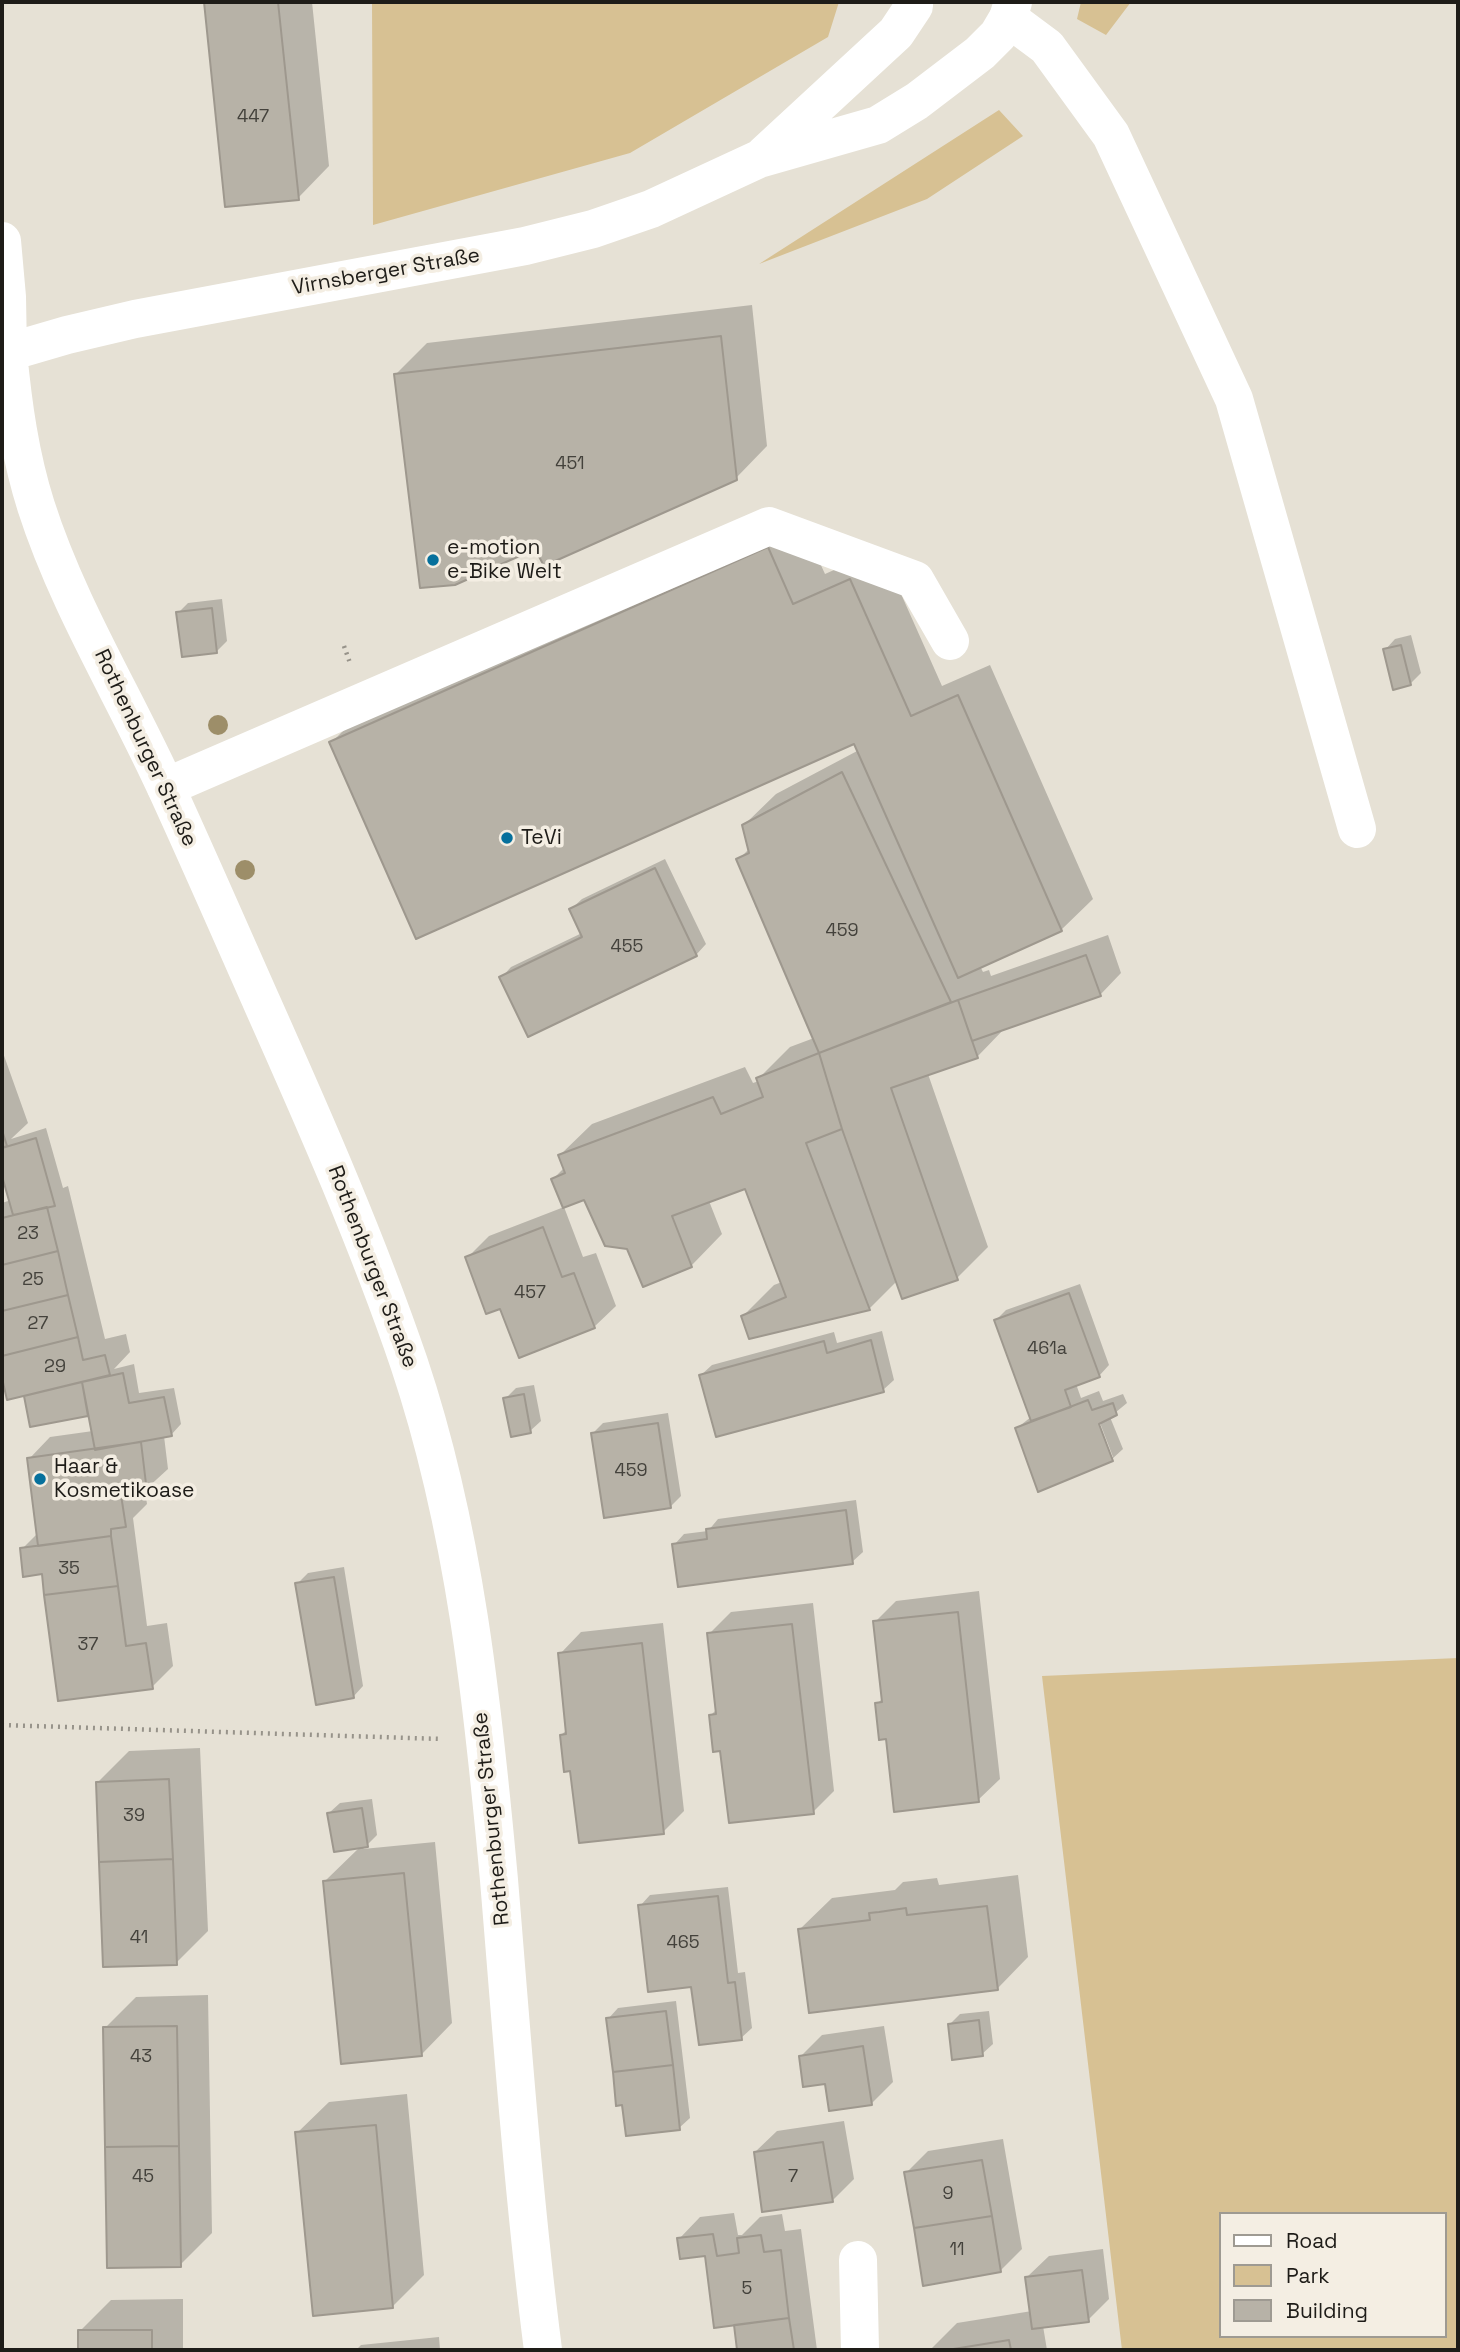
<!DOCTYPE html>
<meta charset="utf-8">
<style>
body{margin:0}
#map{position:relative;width:1460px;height:2352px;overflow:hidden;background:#e6e1d5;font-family:"Space Grotesk",sans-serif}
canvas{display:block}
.frame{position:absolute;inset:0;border:4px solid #1e1c18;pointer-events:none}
.legend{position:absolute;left:1219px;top:2212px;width:228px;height:126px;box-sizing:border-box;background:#f4eee3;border:2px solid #9e9a92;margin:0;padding:9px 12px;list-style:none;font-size:21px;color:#1e1c18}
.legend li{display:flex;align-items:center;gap:14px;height:35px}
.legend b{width:35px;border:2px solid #9e9a92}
</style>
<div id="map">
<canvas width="1460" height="2352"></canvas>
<div class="frame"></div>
<ul class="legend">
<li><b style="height:9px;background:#fff"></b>Road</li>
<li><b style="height:19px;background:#d7c193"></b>Park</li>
<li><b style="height:19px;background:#b7b2a7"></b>Building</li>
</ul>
</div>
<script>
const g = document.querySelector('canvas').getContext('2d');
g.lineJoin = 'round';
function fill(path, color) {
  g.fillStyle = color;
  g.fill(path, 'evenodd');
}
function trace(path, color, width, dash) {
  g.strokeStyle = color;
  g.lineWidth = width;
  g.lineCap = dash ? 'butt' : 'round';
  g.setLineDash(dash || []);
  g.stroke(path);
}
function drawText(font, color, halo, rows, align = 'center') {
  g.font = font + ' "Space Grotesk",sans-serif';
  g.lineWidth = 7;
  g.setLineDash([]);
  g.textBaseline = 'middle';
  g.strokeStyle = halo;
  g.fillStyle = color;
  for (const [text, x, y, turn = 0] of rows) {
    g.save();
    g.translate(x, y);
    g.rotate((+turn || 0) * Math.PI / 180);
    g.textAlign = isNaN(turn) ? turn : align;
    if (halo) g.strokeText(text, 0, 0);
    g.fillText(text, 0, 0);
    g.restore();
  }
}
fill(new Path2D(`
 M 372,2 L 839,2 L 828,37 L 630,153 L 373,225 Z
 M 1081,2 L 1131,2 L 1106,35 L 1077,19 Z
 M 999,110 L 1023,136 L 927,199 L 759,264 Z
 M 1458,1658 L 1458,2350 L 1122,2350 L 1042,1676 ZM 1220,2214 L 1444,2214 L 1444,2336 L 1220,2336 Z`), '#d7c193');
fill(new Path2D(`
 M 205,2 L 312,2 L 329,166 L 298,198 L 227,205 Z
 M 752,305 L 767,446 L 736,478 L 536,547 L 396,374 L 427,343 Z
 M 799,517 L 825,574 L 881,549 L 942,686 L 990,665 L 1093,899 L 1061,930 L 980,966 L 983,972 L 989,970 L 991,976 L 1108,935 L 1121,973 L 1100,995 L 1006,1027 L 977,1057 L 928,1074 L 988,1247 L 957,1278 L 897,1281 L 869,1309 L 743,1316 L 774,1285 L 782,1282 L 746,1187 L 709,1201 L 722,1234 L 691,1266 L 629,1247 L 585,1198 L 553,1179 L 565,1167 L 560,1155 L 592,1124 L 745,1067 L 753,1083 L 759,1081 L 758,1079 L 790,1047 L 814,1038 L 738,860 L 750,848 L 744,825 L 776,794 L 859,750 L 855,742 L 331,743 L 363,711 Z
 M 222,599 L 227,641 L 217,651 L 178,613 L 188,603 Z
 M 1411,635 L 1421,673 L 1411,683 L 1394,688 L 1385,650 L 1395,639 Z
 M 665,859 L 706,944 L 696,955 L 501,978 L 511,967 L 582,933 L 571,909 L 582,899 Z
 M 2,1050 L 28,1123 L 11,1139 L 46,1128 L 63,1188 L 68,1186 L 105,1339 L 126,1334 L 130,1352 L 114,1369 L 134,1364 L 139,1393 L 174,1388 L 181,1424 L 171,1435 L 164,1436 L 168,1469 L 145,1490 L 147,1504 L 133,1518 L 147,1626 L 167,1623 L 173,1666 L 152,1687 L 22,1549 L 38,1533 L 29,1459 L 50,1437 L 93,1431 L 90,1414 L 32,1425 L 26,1397 L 30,1393 L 8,1398 L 2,1371 L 2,1203 L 11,1200 L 2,1170 Z
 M 564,1207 L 583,1257 L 596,1253 L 616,1306 L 594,1327 L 501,1307 L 467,1258 L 489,1236 Z
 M 1080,1284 L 1109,1365 L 1099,1376 L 1076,1384 L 1081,1398 L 1099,1391 L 1103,1401 L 1123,1394 L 1127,1403 L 1110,1417 L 1123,1449 L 1112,1459 L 1017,1428 L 1031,1417 L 996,1320 L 1006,1310 ZM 1097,1415 L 1113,1457 L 1110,1457 L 1094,1416 Z
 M 882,1331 L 894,1380 L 883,1390 L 701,1375 L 712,1365 L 834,1332 L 837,1343 Z
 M 534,1385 L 541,1421 L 530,1431 L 505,1399 L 516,1388 Z
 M 668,1413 L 681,1496 L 671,1506 L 592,1434 L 603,1423 Z
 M 856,1500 L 863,1552 L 852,1562 L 674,1545 L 684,1534 L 708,1531 L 718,1519 Z
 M 344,1567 L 363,1686 L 353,1697 L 297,1584 L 308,1573 Z
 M 979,1591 L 1000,1779 L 978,1800 L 888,1737 L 877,1704 L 884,1697 L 875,1622 L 896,1601 Z
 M 813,1603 L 834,1791 L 813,1812 L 711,1715 L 717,1709 L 709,1634 L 731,1612 Z
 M 663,1623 L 684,1811 L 663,1832 L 572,1769 L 561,1735 L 568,1729 L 560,1654 L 581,1632 Z
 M 200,1748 L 208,1931 L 176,1963 L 98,1782 L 129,1751 Z
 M 372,1799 L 377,1835 L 363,1849 L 435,1842 L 452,2023 L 421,2055 L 325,1881 L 360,1847 L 329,1813 L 340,1803 Z
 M 1018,1875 L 1028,1957 L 997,1989 L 800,1929 L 832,1898 L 895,1890 L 903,1882 L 912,1881 L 937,1878 L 939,1885 Z
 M 728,1887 L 738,1973 L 745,1972 L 752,2028 L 741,2038 L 693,1985 L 640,1906 L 650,1895 Z
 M 208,1995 L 212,2233 L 180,2265 L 105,2028 L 136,1997 Z
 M 676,2001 L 690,2118 L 679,2128 L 608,2019 L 618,2008 Z
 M 989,2011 L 993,2044 L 982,2054 L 950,2024 L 960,2014 Z
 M 884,2026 L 893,2082 L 872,2103 L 827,2082 L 801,2056 L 822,2035 Z
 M 407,2094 L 424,2275 L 393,2306 L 297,2133 L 329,2102 Z
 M 844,2121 L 854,2179 L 832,2201 L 755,2152 L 777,2131 Z
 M 1003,2139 L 1022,2249 L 1000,2271 L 906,2173 L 928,2151 Z
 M 734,2213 L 738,2235 L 742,2235 L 760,2217 L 782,2214 L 785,2231 L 801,2229 L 817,2350 L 739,2350 L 735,2323 L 706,2254 L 679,2239 L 700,2217 Z
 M 1103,2249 L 1109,2299 L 1088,2320 L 1043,2326 L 1047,2350 L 930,2350 L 957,2323 L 1032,2311 L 1027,2277 L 1049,2256 Z
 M 183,2299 L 183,2350 L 80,2350 L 80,2331 L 111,2300 Z
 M 439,2337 L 440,2350 L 356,2350 L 361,2345 Z`), '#0003');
const building = new Path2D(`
 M 204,2 L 278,2 L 299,200 L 225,207 Z
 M 721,336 L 737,480 L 544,566 L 535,549 L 455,585 L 420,588 L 394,374 Z
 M 768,547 L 793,604 L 850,579 L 911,716 L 958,695 L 1062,931 L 958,978 L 854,744 L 416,939 L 329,742 Z
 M 212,608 L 217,653 L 182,657 L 176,612 Z
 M 1401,645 L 1411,685 L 1393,690 L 1383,649 Z
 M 842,772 L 951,1002 L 819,1053 L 736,859 L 749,853 L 742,825 Z
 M 655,868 L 697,956 L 528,1037 L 499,977 L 582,937 L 569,909 Z
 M 1086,955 L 1101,996 L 972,1041 L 958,1000 Z
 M 958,1000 L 978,1058 L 891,1088 L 958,1280 L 902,1299 L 842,1129 L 819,1053 Z
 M 819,1053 L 842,1129 L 806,1143 L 870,1310 L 749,1339 L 741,1316 L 786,1297 L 745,1189 L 672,1216 L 692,1267 L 643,1287 L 627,1249 L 605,1246 L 584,1200 L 563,1208 L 551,1179 L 565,1173 L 558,1155 L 713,1097 L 721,1114 L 763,1097 L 756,1078 Z
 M 2,1130 L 7,1146 L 2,1148 Z
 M 36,1138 L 55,1206 L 13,1215 L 2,1176 L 2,1148 Z
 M 47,1207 L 58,1251 L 2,1265 L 2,1218 Z
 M 543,1227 L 562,1277 L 574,1273 L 595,1328 L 519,1358 L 500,1309 L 486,1314 L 465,1257 Z
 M 58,1251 L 68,1295 L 2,1311 L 2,1265 Z
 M 1069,1293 L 1100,1377 L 1065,1390 L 1071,1407 L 1031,1421 L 994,1320 Z
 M 68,1295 L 78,1337 L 2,1356 L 2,1311 Z
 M 78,1337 L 83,1360 L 105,1355 L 110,1375 L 7,1400 L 2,1378 L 2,1356 Z
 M 871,1340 L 884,1392 L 716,1437 L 699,1375 L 824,1341 L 827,1353 Z
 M 123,1373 L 129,1403 L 164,1397 L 172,1436 L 95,1450 L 82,1382 Z
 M 82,1382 L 88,1416 L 30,1427 L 24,1396 Z
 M 524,1394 L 531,1433 L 511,1437 L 503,1398 Z
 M 1088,1400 L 1092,1410 L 1113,1403 L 1117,1415 L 1099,1424 L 1113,1461 L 1038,1492 L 1015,1428 Z
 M 658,1423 L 671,1508 L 604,1518 L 591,1433 Z
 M 141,1442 L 147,1492 L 121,1495 L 126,1527 L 111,1529 L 111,1536 L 38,1546 L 27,1458 Z
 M 846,1510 L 853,1564 L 678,1587 L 672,1544 L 707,1539 L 706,1529 Z
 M 111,1536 L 118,1586 L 44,1595 L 42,1574 L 23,1577 L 20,1548 Z
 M 334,1577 L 354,1698 L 316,1705 L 295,1583 Z
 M 118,1586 L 126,1646 L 146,1643 L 153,1689 L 58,1701 L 44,1595 Z
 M 958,1612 L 979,1802 L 894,1812 L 886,1739 L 879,1740 L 875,1703 L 882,1702 L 873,1621 Z
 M 792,1624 L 814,1814 L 729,1823 L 720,1751 L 713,1752 L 709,1715 L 716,1714 L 707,1633 Z
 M 642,1643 L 664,1834 L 579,1843 L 570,1771 L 564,1772 L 560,1735 L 566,1734 L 558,1653 Z
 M 169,1779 L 173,1859 L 99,1862 L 96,1782 Z
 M 362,1808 L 368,1847 L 334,1852 L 327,1813 Z
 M 173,1859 L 177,1965 L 103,1967 L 99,1862 Z
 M 404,1873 L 422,2056 L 341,2064 L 323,1881 Z
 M 718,1896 L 728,1983 L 735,1982 L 742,2040 L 699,2045 L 691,1987 L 648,1992 L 638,1905 Z
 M 987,1906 L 998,1990 L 809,2013 L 798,1929 L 870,1920 L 869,1913 L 879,1912 L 906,1908 L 907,1915 Z
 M 666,2011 L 673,2065 L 613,2072 L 606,2018 Z
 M 979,2020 L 983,2056 L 952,2060 L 948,2024 Z
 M 177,2026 L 179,2146 L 105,2147 L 103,2027 Z
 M 863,2046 L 872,2105 L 829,2111 L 825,2084 L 803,2087 L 799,2056 Z
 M 673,2065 L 680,2130 L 626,2136 L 622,2105 L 616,2106 L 613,2072 Z
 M 376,2125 L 393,2308 L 313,2316 L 295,2132 Z
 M 823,2142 L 833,2202 L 762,2212 L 754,2152 Z
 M 179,2146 L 181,2267 L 107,2268 L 105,2147 Z
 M 982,2160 L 992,2216 L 914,2228 L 904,2172 Z
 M 992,2216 L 1001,2272 L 923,2286 L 914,2228 Z
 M 713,2234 L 717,2256 L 739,2253 L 737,2238 L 761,2235 L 764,2252 L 781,2250 L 789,2318 L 714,2328 L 705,2256 L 680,2259 L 677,2238 Z
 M 1082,2270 L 1089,2322 L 1032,2329 L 1025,2277 Z
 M 789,2318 L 794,2350 L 737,2350 L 734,2325 Z
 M 78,2330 L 152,2330 L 152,2350 L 78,2350 Z
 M 1009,2340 L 1011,2350 L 947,2350 Z`);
fill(building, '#b7b2a7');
trace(building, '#9e988e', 2);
trace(new Path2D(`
 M 344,646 L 350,663
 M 2,1725 L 442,1739`), '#97938a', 4.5, [2, 5]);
trace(new Path2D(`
 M 1008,18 L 1047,47 L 1111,135 L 1234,399 L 1357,829
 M 2,241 L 7,297 L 8,352
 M 166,787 L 769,526 L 915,580 L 950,641
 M 858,2260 L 860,2350`), '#fff', 38);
trace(new Path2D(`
 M 764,155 L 896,33 L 914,6 L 914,2
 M 8,352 C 13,404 20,456 36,506 C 68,606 125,697 168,792 C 200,862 231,933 262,1003 C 315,1122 367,1240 409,1363 C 465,1530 483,1705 499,1880 C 512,2036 523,2194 543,2350
 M 2,354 L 67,335 L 135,319 L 525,246 L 593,229 L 651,209 L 759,159 L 878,125 L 917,101 L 980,53 L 998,35 L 1008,18 L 1013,2`), '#fff', 38);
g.fillStyle = '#9d8e69';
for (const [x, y] of [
 [218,725],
 [245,870]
]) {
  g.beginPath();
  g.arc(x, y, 10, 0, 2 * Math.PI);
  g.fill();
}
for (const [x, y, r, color] of [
 [433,560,7,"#06709c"],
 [507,838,7,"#06709c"],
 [40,1479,7,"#06709c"]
]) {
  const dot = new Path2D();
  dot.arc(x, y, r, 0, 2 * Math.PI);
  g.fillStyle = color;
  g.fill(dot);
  trace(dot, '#f4eee3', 2.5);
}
drawText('18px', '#44423c', null, [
 ["447",253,117],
 ["451",570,464],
 ["459",842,931],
 ["455",627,947],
 ["23",28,1234],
 ["25",33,1280],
 ["457",530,1293],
 ["27",38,1324],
 ["461a",1047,1349],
 ["29",55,1367],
 ["459",631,1471],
 ["35",69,1569],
 ["37",88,1645],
 ["39",134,1816],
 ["41",139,1938],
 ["465",683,1943],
 ["43",141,2057],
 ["45",143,2177],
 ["7",793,2177],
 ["9",948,2194],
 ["11",957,2250],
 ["5",747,2289]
]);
drawText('21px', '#1e1c18', '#f4eee3', [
 ["Virnsberger Straße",386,272,-10],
 ["Rothenburger Straße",145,748,65],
 ["Rothenburger Straße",372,1267,69],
 ["Rothenburger Straße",492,1819,-96]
]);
drawText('21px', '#1e1c18', '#f4eee3', [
 ["e-motion",447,548],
 ["e-Bike Welt",447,572],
 ["TeVi",521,838],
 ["Haar &",54,1467],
 ["Kosmetikoase",54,1491]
], 'left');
</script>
